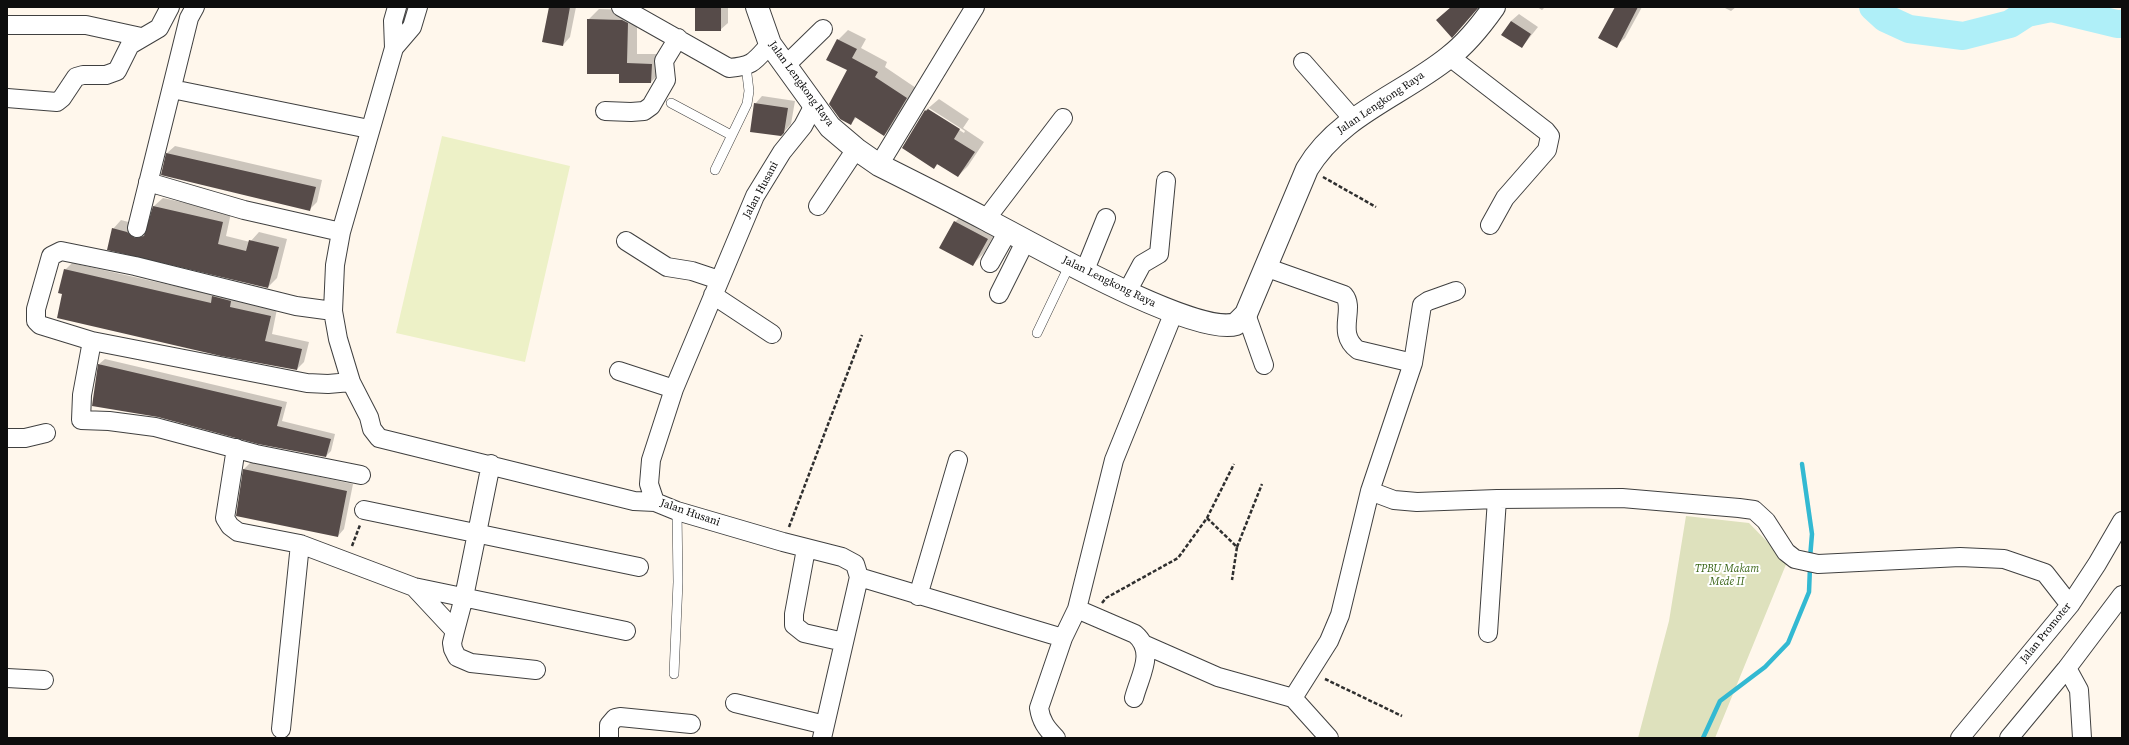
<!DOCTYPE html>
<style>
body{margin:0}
#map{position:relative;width:2129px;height:745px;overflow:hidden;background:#fff7ec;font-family:"Source Serif 4",serif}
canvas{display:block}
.frame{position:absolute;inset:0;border:8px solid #0d0d0d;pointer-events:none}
</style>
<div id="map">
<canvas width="2129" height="745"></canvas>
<div class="frame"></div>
</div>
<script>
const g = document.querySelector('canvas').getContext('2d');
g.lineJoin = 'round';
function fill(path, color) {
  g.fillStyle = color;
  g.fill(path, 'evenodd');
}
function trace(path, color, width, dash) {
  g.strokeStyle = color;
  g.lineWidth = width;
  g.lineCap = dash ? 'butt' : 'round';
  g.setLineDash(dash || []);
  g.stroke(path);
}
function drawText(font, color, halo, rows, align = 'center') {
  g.font = font + ' "Source Serif 4",serif';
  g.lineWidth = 4;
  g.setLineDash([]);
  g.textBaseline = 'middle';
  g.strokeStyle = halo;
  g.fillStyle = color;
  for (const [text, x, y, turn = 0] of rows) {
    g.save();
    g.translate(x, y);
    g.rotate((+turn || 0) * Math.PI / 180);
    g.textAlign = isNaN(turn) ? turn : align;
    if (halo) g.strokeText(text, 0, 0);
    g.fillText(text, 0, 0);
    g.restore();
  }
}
fill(new Path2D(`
 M 1686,516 L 1749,523 L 1787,562 L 1715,738 L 1638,738 L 1669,621 Z`), '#dee1bd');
fill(new Path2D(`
 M 442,136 L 570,166 L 525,362 L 396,333 Z`), '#edf1c7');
fill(new Path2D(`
 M 550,7 L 576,7 L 570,37 L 563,45 Z
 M 696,7 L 728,7 L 728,23 L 720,30 Z
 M 1537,7 L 1545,7 L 1542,10 Z
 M 1616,7 L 1642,7 L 1625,38 L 1616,46 Z
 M 1723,7 L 1736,7 L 1731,11 Z
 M 599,9 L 632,10 L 637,13 L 637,54 L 661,54 L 661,72 L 651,82 L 620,73 L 588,20 Z
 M 1519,14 L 1538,27 L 1522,47 L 1511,21 Z
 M 848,30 L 866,39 L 861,48 L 887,62 L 885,67 L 916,88 L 894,125 L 884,135 L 857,117 L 851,123 L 848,70 L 838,40 Z
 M 762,96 L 795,101 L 791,124 L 781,135 L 755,104 Z
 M 939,99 L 969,119 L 963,128 L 984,142 L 968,166 L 958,176 L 938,164 L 934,168 L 903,148 L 926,110 ZM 929,108 L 965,131 L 964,133 L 928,110 Z
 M 175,146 L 322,180 L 317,202 L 310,209 L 162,174 L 167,153 Z
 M 163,198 L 231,213 L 226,236 L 250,242 L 259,232 L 287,239 L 277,278 L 268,287 L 108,249 L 113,229 L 121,220 L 136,224 L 143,230 L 148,230 L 154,206 Z
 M 966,211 L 998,228 L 984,253 L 973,264 L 955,222 Z
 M 72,263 L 277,309 L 272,334 L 309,342 L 304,362 L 297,369 L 63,293 L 65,270 Z
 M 105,359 L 287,402 L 282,421 L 335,434 L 331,451 L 326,456 L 99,364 Z
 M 251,462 L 353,484 L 344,529 L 338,536 L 237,515 L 244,469 Z`), '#0003');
trace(new Path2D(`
 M 1802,464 L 1812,534 L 1810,558
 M 1703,738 L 1720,701 L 1765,667 L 1788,643 L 1809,592 L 1810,567`), '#33b9d2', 4.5);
trace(new Path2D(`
 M 1873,7 L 1885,18 L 1909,29 L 1963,36 L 2010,24 L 2027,13 L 2051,8 L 2117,24 L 2122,24`), '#afeff8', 28);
fill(new Path2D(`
 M 549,7 L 570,7 L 563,46 L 542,42 Z
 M 695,7 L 721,7 L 721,31 L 695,31 Z
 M 1451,7 L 1479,7 L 1452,38 L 1436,20 Z
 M 1615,7 L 1638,7 L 1617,48 L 1598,38 Z
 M 587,19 L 622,20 L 628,23 L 627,63 L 652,64 L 651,83 L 619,83 L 619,74 L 587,74 Z
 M 1511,21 L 1531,34 L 1522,48 L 1501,35 Z
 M 837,39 L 857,49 L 852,58 L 878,72 L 875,77 L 907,98 L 884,136 L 855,117 L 851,125 L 840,119 L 829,104 L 847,70 L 826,60 Z
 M 754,103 L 788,108 L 784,133 L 781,136 L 750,132 Z
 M 928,109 L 960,129 L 954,139 L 975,152 L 958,177 L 937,164 L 934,169 L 902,148 L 925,110 L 926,111 Z
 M 166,153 L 316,187 L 310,211 L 161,175 Z
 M 153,206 L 223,222 L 218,244 L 246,251 L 249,240 L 279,247 L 268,288 L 107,250 L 112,228 L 127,232 L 135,238 L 144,236 Z
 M 954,221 L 988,239 L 973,266 L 939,248 Z
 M 64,269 L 211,303 L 212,296 L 231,301 L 230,307 L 271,316 L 265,341 L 302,349 L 297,370 L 221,356 L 57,318 L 62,294 L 58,293 Z
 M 98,364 L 282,407 L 277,426 L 331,439 L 326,457 L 258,444 L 158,417 L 92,406 Z
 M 243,469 L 347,491 L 338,537 L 236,516 Z`), '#564b49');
const service = new Path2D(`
 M 671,103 L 731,135
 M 715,170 L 747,104 L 749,91 L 746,66
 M 1037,333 L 1070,264
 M 674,674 L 678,582 L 677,511`);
const minor = new Path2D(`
 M 621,7 L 729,68 C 753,66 754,62 770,44
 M 7,25 L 86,25 L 141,37
 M 394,48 L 412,27 L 418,7
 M 1450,57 L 1546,131 L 1550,136 L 1547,150 L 1505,198 L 1490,225
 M 1303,62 L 1353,119
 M 786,65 L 823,29
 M 172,89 L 369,129
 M 7,98 L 57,102 L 62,98 L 76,77 L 83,75 L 106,75 L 117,71 L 130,45 L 159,28 L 170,7
 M 814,105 L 803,126 L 782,152 L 755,196 L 674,389 L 651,460 L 649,484 L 655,502 L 677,511 L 783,542 L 842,557 L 855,564 L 859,577 L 822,738
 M 605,111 L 631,112 L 644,111 L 651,106 L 666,80 L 664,61 L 678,38
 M 879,165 L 975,7
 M 148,182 L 244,210 L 341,232
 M 818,206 L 856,149
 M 986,219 L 1063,118
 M 137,228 L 189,18 L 195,7
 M 626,241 L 667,267 L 692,271 L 719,280
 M 990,263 L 1008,231
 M 1265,267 L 1344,295 C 1356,309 1335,333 1358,350 L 1413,363
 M 1085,270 L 1106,218
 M 1127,292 L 1142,264 L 1159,254 L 1166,181
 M 999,294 L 1026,240
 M 713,295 L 772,334
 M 333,311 L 335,265 L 341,232 L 394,48 L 393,21 L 397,7
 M 1246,314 L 1264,365
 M 92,341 L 82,395 L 81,420 L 109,421 L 155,427 L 256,454 L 361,475
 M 619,371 L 674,389
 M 351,382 L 338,339 L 333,311 L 296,306 L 135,266 L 61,251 L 51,256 L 36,309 L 36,321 L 40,325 L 92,341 L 307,383 L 328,384 L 351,382 L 369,417 L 372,429 L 379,438 L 634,501 L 655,502
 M 7,438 L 25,438 L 46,433
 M 236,448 L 225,518 L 230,526 L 238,532 L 300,544 L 414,587 L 626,631
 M 491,464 L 464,597 L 455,631 L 452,643 L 453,649 L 457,657 L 471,663 L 536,670
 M 1370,491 L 1394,500 L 1417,502 L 1497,499 L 1622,498 L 1739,508 L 1754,510 L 1766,521 L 1786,552 L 1795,559 L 1818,564 L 1960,557 L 2004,559 L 2045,573 L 2070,605
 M 364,510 L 639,567
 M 806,549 L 794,614 L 794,625 L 804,633 L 844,642
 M 859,577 L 1063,638
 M 414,587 L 455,631
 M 918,596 L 958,460
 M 1077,609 L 1135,634 C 1156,652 1140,675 1134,698
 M 1488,633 L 1497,499
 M 1143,644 L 1218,677 L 1293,698 L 1329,738
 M 2067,668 L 2079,690 L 2082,738
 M 7,678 L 44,680
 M 1293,698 L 1329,641 L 1340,615 L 1370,491 L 1413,363 L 1422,305 L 1428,301 L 1456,291
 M 735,703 L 825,725
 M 281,729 L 300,544
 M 609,738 L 609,725 L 615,718 L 620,717 L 691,724
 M 1056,738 C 1046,728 1041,721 1039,708 L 1063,638 L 1077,609 L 1114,460 L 1174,312
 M 1960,738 L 2070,605 L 2097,564 L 2122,521
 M 2009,738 L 2067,668 L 2122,595`);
const tertiary = new Path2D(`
 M 757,7 L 770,44 L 830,127 L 856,149 L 879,165 C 915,183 951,201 987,220 C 1031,243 1195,337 1236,324 L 1246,314 L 1307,169 C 1339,115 1402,95 1449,57 C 1466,44 1482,24 1494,7`);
trace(service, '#404040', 10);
trace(minor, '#404040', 20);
trace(tertiary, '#404040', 24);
trace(new Path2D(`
 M 1323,177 L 1376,207
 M 1207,518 L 1237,547 L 1232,580
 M 789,527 L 862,335
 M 352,546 L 360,525
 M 1237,547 L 1262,484
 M 1102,603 L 1106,598 L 1178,558 L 1207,518 L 1234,464
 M 1325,679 L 1402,716`), '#2f2f2f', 2.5, [4, 2]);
trace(service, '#fff', 9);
trace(minor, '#fff', 18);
trace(tertiary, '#fff', 22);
drawText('11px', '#0d0d0d', '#fff', [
 ["Jalan Lengkong Raya",801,84,54],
 ["Jalan Lengkong Raya",1381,103,-34],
 ["Jalan Husani",761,190,-62],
 ["Jalan Lengkong Raya",1109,282,26],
 ["Jalan Husani",690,513,19],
 ["Jalan Promoter",2046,633,-51]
]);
drawText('italic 11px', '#3d671b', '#fff', [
 ["TPBU Makam",1727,569],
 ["Mede II",1727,582]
]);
</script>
